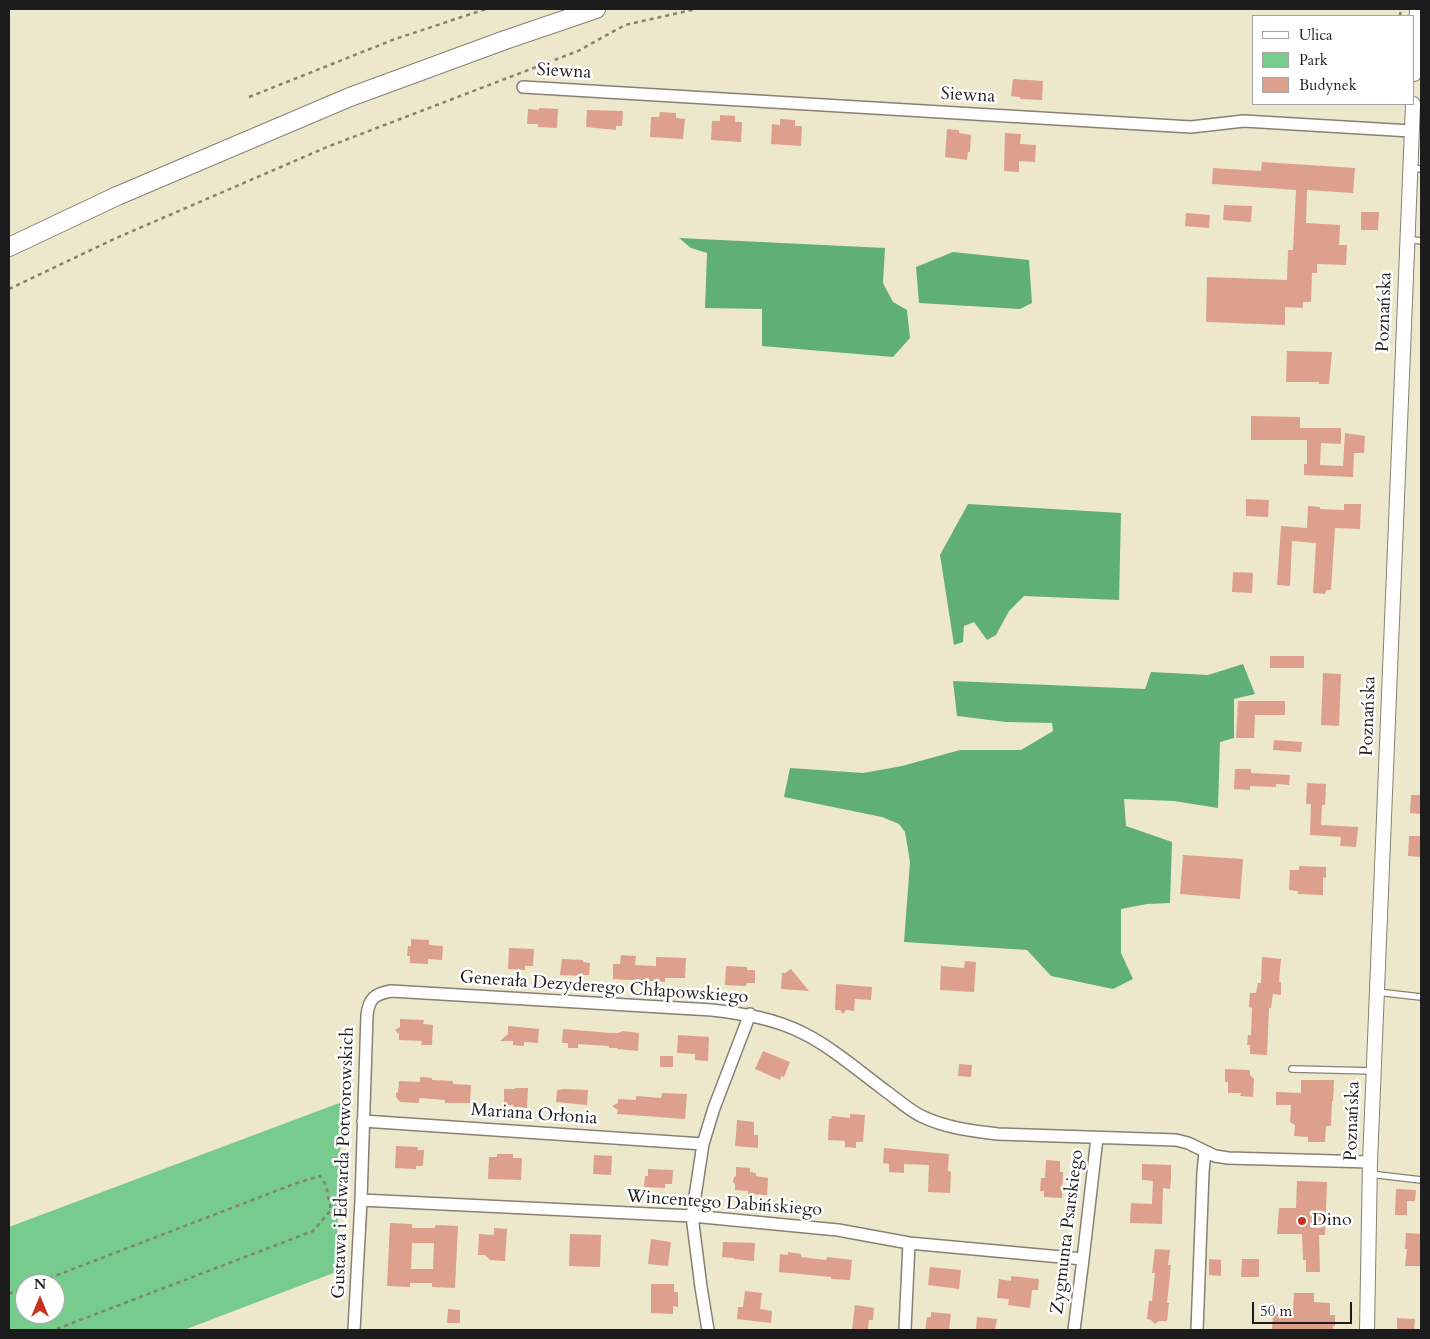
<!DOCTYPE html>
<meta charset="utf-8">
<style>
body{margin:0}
#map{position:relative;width:1430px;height:1339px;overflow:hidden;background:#ede7cc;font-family:Cardo,serif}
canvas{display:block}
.frame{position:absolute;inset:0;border:10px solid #1c1c1c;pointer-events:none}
.legend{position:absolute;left:1252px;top:15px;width:162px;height:90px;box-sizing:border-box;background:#fff;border:1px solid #a4a4a4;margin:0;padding:6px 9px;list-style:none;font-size:15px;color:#1c1c1c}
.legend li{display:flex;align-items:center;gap:10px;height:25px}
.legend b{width:25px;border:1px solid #a4a4a4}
.north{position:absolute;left:15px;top:1274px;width:50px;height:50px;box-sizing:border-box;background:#fff;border:1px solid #a4a4a4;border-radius:50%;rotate:0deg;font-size:14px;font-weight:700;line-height:20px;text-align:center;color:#1c1c1c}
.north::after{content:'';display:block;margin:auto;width:18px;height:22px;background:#c8321e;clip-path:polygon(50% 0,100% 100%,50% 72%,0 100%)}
.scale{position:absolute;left:1252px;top:1302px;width:100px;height:22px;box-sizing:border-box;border:2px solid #1c1c1c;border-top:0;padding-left:6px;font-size:15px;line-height:18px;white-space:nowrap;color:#1c1c1c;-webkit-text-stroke:4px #fff;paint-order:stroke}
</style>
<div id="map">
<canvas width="1430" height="1339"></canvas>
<div class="frame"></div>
<ul class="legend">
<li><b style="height:6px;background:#fff"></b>Ulica</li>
<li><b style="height:14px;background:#77cb8d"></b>Park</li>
<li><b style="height:14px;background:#dca08d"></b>Budynek</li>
</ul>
<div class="north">N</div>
<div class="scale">50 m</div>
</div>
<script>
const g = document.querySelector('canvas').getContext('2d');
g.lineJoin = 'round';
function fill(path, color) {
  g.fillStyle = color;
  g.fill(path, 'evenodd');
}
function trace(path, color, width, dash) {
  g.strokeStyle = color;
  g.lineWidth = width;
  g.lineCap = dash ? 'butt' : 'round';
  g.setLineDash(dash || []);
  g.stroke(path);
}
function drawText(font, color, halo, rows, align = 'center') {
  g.font = font + ' Cardo,serif';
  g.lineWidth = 5;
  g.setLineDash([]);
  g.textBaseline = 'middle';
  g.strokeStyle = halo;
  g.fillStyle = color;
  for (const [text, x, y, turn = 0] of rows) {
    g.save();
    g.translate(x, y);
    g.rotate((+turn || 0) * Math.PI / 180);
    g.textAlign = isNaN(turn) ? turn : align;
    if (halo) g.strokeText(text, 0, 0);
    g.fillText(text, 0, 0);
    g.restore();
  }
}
fill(new Path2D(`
 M 342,1102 L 336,1272 L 184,1330 L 9,1330 L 9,1227 ZM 25,1284 L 55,1284 L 55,1314 L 25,1314 Z`), '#77cb8d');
fill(new Path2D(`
 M 679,238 L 885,248 L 883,283 L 893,302 L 907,310 L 910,338 L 893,357 L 762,346 L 762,309 L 705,308 L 707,253 L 691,248 Z
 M 953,252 L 1029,260 L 1032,303 L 1020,309 L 919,303 L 916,267 Z
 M 968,504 L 1121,513 L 1119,600 L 1024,596 L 1009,611 L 996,635 L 987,640 L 974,622 L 964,626 L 963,642 L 954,645 L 940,555 Z
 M 1243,664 L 1255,694 L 1234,699 L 1234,738 L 1220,742 L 1218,808 L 1174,801 L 1124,799 L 1126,826 L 1172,842 L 1170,903 L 1147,904 L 1121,909 L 1121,953 L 1133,979 L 1113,989 L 1051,976 L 1027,950 L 904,942 L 910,862 L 905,832 L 899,824 L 882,817 L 784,797 L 790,768 L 863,773 L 902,766 L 960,750 L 1021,750 L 1053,731 L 1052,723 L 1006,722 L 957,716 L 953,681 L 1145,689 L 1151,672 L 1208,675 Z`), '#61af78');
fill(new Path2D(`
 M 1013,79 L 1043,81 L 1042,100 L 1020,99 L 1020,97 L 1011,96 Z
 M 539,108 L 558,109 L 557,128 L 538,127 L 538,124 L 527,124 L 528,109 L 539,110 Z
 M 587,110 L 623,111 L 622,126 L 616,126 L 616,130 L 586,127 Z
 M 660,112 L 676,113 L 676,118 L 685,119 L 683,139 L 650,137 L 651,117 L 659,117 Z
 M 720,115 L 735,116 L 735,122 L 742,122 L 741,142 L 711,140 L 712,121 L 720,121 Z
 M 780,119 L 795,120 L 795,126 L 802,126 L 801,146 L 771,144 L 772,124 L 780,125 Z
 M 947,129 L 959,130 L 959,133 L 971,135 L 970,152 L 968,152 L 967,160 L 945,157 Z
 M 1005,133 L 1021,134 L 1020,144 L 1036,145 L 1035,162 L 1019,161 L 1019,172 L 1004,171 Z
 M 1262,162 L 1355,168 L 1353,193 L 1307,190 L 1306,223 L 1340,225 L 1339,245 L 1347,245 L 1346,265 L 1317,264 L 1317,273 L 1312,273 L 1311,302 L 1303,302 L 1303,308 L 1285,307 L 1285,325 L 1206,322 L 1207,277 L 1287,280 L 1288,250 L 1293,250 L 1296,190 L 1212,184 L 1213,168 L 1261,171 Z
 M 1224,205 L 1252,206 L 1251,222 L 1223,220 Z
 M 1361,212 L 1379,212 L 1378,230 L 1361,230 Z
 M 1186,213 L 1210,215 L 1209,228 L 1185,226 Z
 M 1287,351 L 1332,352 L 1329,384 L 1319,384 L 1319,382 L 1286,382 Z
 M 1251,416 L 1300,417 L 1300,428 L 1341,428 L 1341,444 L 1321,443 L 1320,465 L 1343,466 L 1345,433 L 1365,436 L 1364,453 L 1354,453 L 1353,477 L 1304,475 L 1304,464 L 1307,464 L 1307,440 L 1251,440 Z
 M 1246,499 L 1269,500 L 1268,517 L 1246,516 Z
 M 1344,504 L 1361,504 L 1360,529 L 1335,528 L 1331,590 L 1326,590 L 1325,594 L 1313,593 L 1316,543 L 1292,541 L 1290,586 L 1277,585 L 1281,526 L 1307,528 L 1308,506 L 1320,507 L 1320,509 L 1344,510 Z
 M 1233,572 L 1253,573 L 1252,593 L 1232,592 Z
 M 1270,656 L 1304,656 L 1304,668 L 1270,668 Z
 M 1323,673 L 1341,674 L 1339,726 L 1321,725 Z
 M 1238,701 L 1285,701 L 1285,715 L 1255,715 L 1254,738 L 1236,738 Z
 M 1274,740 L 1302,742 L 1301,752 L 1273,750 Z
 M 1235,769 L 1251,769 L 1251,773 L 1290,775 L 1289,785 L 1276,784 L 1276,787 L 1250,786 L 1250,790 L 1234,789 Z
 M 1307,783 L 1326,784 L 1325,805 L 1322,805 L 1321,825 L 1358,827 L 1356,847 L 1340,846 L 1341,837 L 1310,835 L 1311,804 L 1306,804 Z
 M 1411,795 L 1421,795 L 1421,814 L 1410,813 Z
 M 1409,836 L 1421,836 L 1421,857 L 1408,856 Z
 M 1183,855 L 1243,859 L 1240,899 L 1180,894 Z
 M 1299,866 L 1326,867 L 1326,878 L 1323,877 L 1323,895 L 1298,894 L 1298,891 L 1289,890 L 1290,870 L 1299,870 Z
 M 411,939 L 429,940 L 429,945 L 443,946 L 442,960 L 428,959 L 428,964 L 410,963 L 410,956 L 407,956 L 408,946 L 411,946 Z
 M 509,948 L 534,949 L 533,966 L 525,966 L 525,970 L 508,969 Z
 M 621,955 L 636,956 L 635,965 L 656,966 L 656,957 L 686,958 L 685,978 L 665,978 L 665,982 L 613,979 L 613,964 L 620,964 Z
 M 1262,957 L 1281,959 L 1279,982 L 1281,982 L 1281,995 L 1273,994 L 1271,1008 L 1269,1008 L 1267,1055 L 1250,1054 L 1250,1045 L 1247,1045 L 1248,1035 L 1251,1035 L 1252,1008 L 1249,1007 L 1250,993 L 1256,993 L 1258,983 L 1261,983 Z
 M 562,959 L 583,960 L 583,962 L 590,963 L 589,975 L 582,975 L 582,976 L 560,975 Z
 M 965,961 L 976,962 L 974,992 L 940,990 L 941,966 L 964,968 Z
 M 726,966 L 747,967 L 747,970 L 755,970 L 755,983 L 747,983 L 746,986 L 725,985 Z
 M 791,969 L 809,991 L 781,989 L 782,973 L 785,973 Z
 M 836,984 L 872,987 L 871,1000 L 855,999 L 854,1011 L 846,1010 L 843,1014 L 840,1010 L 835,1010 Z
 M 400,1019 L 424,1020 L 423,1024 L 433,1025 L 432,1045 L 421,1045 L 422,1041 L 399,1040 L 399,1034 L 395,1030 L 400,1027 Z
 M 508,1026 L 539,1029 L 538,1043 L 524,1042 L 524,1046 L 513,1045 L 513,1041 L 500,1041 L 508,1034 Z
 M 563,1029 L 610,1033 L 618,1033 L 623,1031 L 639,1033 L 638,1051 L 617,1049 L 617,1048 L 609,1048 L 609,1046 L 578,1044 L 578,1048 L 568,1048 L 568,1043 L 562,1043 Z
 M 678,1035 L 709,1037 L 708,1061 L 695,1060 L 695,1054 L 677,1053 Z
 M 763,1051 L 790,1062 L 784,1077 L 781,1076 L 780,1080 L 755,1069 Z
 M 660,1056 L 673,1056 L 673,1067 L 660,1067 Z
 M 959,1064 L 972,1065 L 971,1077 L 958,1076 Z
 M 1225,1069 L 1250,1070 L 1250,1075 L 1254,1079 L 1253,1097 L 1240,1096 L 1241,1093 L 1228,1093 L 1228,1082 L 1225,1082 Z
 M 420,1077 L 432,1078 L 432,1080 L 453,1081 L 453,1084 L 471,1085 L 470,1103 L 445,1103 L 445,1100 L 419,1098 L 419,1103 L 400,1102 L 396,1097 L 396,1093 L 398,1092 L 399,1081 L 420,1082 Z
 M 1301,1080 L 1334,1080 L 1333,1101 L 1332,1101 L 1331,1126 L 1326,1126 L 1325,1142 L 1308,1142 L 1308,1137 L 1294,1136 L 1295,1125 L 1290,1122 L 1291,1105 L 1276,1105 L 1276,1092 L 1301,1093 Z
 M 515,1088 L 528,1088 L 527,1108 L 514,1107 L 514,1105 L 504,1105 L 504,1089 L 515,1089 Z
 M 564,1089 L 588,1090 L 587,1105 L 556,1102 L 557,1090 Z
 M 662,1093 L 687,1094 L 685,1119 L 617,1114 L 618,1110 L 612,1106 L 618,1103 L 618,1099 L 636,1100 L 636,1096 L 661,1098 Z
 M 850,1114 L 865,1115 L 863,1142 L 856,1142 L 856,1148 L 845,1147 L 845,1141 L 828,1140 L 829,1119 L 831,1119 L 832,1116 L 850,1118 Z
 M 737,1120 L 754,1122 L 754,1135 L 758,1135 L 758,1148 L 735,1146 Z
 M 396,1146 L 418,1147 L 417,1150 L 424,1150 L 423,1166 L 416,1166 L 416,1169 L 395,1168 Z
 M 884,1148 L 949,1154 L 948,1171 L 951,1172 L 950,1193 L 928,1192 L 929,1165 L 904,1164 L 904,1173 L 889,1172 L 889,1164 L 883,1163 Z
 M 497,1154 L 513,1154 L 513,1158 L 522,1158 L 521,1180 L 488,1179 L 489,1157 L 497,1157 Z
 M 594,1155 L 612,1156 L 611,1175 L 593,1174 Z
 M 1046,1160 L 1060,1161 L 1060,1172 L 1063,1172 L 1062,1198 L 1044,1197 L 1044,1191 L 1040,1191 L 1041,1178 L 1045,1178 Z
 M 1142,1164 L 1171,1165 L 1171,1179 L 1170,1189 L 1163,1188 L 1162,1224 L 1130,1223 L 1131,1203 L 1152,1204 L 1153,1181 L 1142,1180 Z
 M 736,1167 L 750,1168 L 750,1172 L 756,1173 L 756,1176 L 768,1178 L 767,1195 L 748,1194 L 748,1191 L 735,1190 L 735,1184 L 733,1182 L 734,1177 L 736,1176 Z
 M 648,1169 L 673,1170 L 672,1184 L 665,1184 L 665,1188 L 644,1187 L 645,1176 L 648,1176 Z
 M 1297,1181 L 1327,1182 L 1325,1235 L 1319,1235 L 1320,1272 L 1306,1272 L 1306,1260 L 1303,1260 L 1302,1234 L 1277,1234 L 1279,1208 L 1296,1208 Z
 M 1396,1189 L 1416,1190 L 1415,1201 L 1407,1201 L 1407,1215 L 1395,1215 Z
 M 390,1223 L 412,1224 L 412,1228 L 435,1228 L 435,1225 L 458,1226 L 455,1288 L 432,1287 L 432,1283 L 410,1283 L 410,1287 L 387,1286 ZM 412,1243 L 434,1243 L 433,1269 L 411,1269 Z
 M 494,1228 L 507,1229 L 505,1261 L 490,1260 L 485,1255 L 478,1255 L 479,1234 L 494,1235 Z
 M 1406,1233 L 1421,1234 L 1421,1266 L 1405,1266 L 1407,1249 L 1405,1249 Z
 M 570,1234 L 601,1235 L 600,1267 L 569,1266 Z
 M 651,1239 L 671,1242 L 668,1266 L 648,1264 Z
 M 723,1242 L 755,1243 L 754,1261 L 734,1259 L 734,1258 L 722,1257 Z
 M 1155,1249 L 1170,1250 L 1168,1265 L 1171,1265 L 1167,1303 L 1169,1303 L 1167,1321 L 1159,1321 L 1155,1324 L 1151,1320 L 1147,1319 L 1149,1301 L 1152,1301 L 1155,1273 L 1152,1273 Z
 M 788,1252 L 801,1254 L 801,1257 L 826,1260 L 827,1257 L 852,1260 L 850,1280 L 831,1279 L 831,1277 L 779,1272 L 780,1254 L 788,1255 Z
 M 1209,1259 L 1221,1260 L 1221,1276 L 1209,1275 Z
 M 1242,1259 L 1259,1259 L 1259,1277 L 1241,1277 Z
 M 930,1267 L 961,1270 L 959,1289 L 928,1285 Z
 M 1011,1276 L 1039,1279 L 1038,1290 L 1032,1290 L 1030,1308 L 1008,1305 L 1009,1299 L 997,1298 L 999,1279 L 1011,1281 Z
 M 651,1284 L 674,1284 L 674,1292 L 678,1292 L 678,1307 L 673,1306 L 673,1314 L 651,1313 Z
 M 745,1291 L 762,1293 L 760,1309 L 772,1311 L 771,1323 L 737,1319 L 738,1307 L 743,1307 Z
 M 1294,1293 L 1314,1293 L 1314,1302 L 1330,1303 L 1330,1315 L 1335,1315 L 1335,1326 L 1333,1326 L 1333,1330 L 1288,1329 L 1288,1330 L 1272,1330 L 1273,1314 L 1293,1314 Z
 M 855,1305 L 874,1308 L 873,1320 L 869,1320 L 868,1330 L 852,1330 Z
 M 448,1309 L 460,1310 L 460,1323 L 447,1323 Z
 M 931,1312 L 951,1314 L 949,1330 L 925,1330 L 927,1317 L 931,1317 Z
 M 977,1317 L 997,1319 L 995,1330 L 976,1330 Z
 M 1397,1318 L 1415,1319 L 1414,1330 L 1397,1330 Z`), '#dca08d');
const service = new Path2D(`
 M 1410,168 L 1421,169
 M 1407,239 L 1421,241
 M 1377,992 L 1421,997
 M 1292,1069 L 1374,1071
 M 1370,1174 L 1421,1180`);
const minor = new Path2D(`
 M 523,87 L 1191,127 L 1244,121 L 1411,131
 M 363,1121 L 703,1144
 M 361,1200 L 692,1216 L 838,1230 L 909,1243 L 1083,1259
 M 354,1330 L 361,1200 L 367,1015 C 369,998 375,994 391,991 L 712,1010 C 744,1014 773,1018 803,1033 C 833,1048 860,1072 887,1092 C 898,1100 909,1110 921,1116 C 946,1128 972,1131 998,1134 L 1176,1140 L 1188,1143 L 1215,1156 L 1228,1158 L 1370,1162
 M 708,1330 L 701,1287 L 692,1216 L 703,1144 L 714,1108 L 750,1014
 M 905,1330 L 909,1243
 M 1074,1330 L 1083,1259 L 1097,1138
 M 1197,1330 L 1203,1172 L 1205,1152`);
const tertiary = new Path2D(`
 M 1414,74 L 1417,9
 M 1367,1330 L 1370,1162 L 1413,104`);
const primary = new Path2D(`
 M 9,247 L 117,196 L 350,97 L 505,40 L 596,9`);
trace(service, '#848274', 8);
trace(minor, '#848274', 14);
trace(tertiary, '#848274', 16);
trace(primary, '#848274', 20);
trace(new Path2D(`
 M 1400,16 L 1401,9
 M 249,97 L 395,39 L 486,9
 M 9,289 L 114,239 L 327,147 L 578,51 L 625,25 L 696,9
 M 1347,1148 L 1353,1147 L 1357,1143
 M 34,1284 L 294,1184 L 320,1176 L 326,1185 L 331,1210 L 313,1231 L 54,1330
 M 9,1294 L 25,1287`), '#848274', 2.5, [4, 4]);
trace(service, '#fff', 5.5);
trace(minor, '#fff', 11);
trace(tertiary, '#fff', 14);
trace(primary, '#fff', 18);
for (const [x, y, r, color] of [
 [1302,1221,5,"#c8321e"]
]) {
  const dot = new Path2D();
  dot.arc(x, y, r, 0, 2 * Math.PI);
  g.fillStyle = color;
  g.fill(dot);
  trace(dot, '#fff', 2);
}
drawText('18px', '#1c1c1c', '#fff', [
 ["Siewna",564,72,3],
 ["Siewna",968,96,3],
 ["Poznańska",1385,312,-88],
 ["Poznańska",1369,716,-88],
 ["Generała Dezyderego Chłapowskiego",604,988,4],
 ["Mariana Orłonia",534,1115,4],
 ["Poznańska",1353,1121,-88],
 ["Gustawa i Edwarda Potworowskich",344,1163,-88],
 ["Wincentego Dabińskiego",724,1204,4],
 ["Zygmunta Psarskiego",1068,1232,-83]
]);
drawText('18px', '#1c1c1c', '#fff', [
 ["Dino",1312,1221]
], 'left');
</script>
